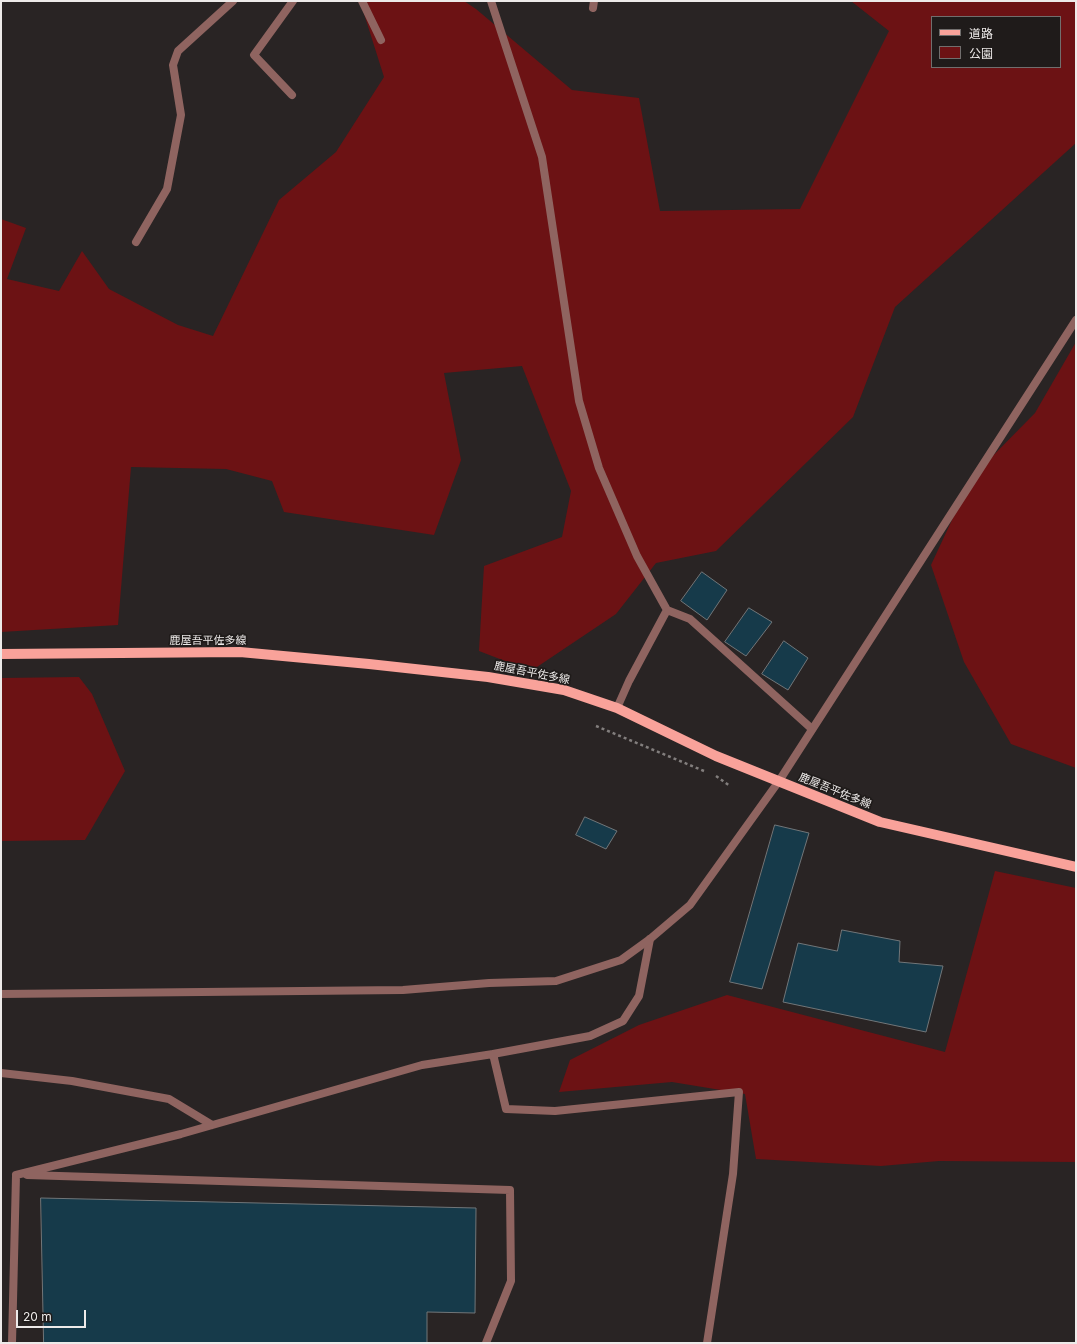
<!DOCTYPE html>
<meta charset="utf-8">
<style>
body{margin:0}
#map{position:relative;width:1077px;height:1344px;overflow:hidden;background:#292424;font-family:Inter,"Noto Sans JP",sans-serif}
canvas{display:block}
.frame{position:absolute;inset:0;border:2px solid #edeae9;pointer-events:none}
.legend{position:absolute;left:931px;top:16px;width:130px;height:52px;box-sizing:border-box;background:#1f1b1a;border:1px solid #716e6d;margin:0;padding:5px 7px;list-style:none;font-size:12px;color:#edeae9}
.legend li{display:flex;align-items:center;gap:8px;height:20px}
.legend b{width:20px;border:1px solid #716e6d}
.scale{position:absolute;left:16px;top:1310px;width:70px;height:18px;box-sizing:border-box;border:2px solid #edeae9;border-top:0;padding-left:5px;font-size:12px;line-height:14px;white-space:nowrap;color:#edeae9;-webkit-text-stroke:3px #1f1b1a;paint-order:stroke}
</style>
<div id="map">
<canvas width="1077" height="1344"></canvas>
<div class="frame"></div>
<ul class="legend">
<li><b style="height:5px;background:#f9a29a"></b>道路</li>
<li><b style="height:11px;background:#6c1214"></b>公園</li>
</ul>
<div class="scale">20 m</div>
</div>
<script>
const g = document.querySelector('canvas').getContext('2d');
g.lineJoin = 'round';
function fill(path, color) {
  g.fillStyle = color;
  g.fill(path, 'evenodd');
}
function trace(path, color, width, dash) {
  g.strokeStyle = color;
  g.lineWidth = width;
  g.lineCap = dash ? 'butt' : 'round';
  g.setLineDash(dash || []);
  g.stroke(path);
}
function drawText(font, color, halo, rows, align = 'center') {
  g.font = font + ' Inter,"Noto Sans JP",sans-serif';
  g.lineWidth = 3.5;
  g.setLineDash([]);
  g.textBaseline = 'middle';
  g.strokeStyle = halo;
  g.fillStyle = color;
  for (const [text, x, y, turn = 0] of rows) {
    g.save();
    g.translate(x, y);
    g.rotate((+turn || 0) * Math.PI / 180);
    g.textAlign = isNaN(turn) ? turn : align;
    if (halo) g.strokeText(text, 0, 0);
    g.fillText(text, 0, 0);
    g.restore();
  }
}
fill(new Path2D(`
 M 360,1 L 464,1 L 476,9 L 572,90 L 639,98 L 660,211 L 800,209 L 889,31 L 851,1 L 1076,1 L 1076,143 L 895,307 L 853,417 L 716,551 L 656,563 L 616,614 L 531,671 L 479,651 L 484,566 L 562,537 L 571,491 L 522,366 L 444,373 L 461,460 L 434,535 L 284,512 L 272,481 L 226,469 L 131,467 L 118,625 L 1,632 L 1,219 L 26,228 L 7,279 L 59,291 L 82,251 L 109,289 L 178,325 L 213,336 L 279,200 L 336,152 L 384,77 ZM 932,17 L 1060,17 L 1060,67 L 932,67 Z
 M 1076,342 L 1076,768 L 1011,744 L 964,662 L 931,565 L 972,477 L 1035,413 Z
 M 79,677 L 92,694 L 125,771 L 85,840 L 1,841 L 1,678 Z
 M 995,871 L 1076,888 L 1076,1162 L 939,1161 L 881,1166 L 756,1159 L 745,1094 L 672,1082 L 559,1092 L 570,1060 L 639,1025 L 727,995 L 945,1052 Z`), '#6c1214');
const building = new Path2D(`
 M 702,572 L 727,590 L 707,620 L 681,601 Z
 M 749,608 L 772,622 L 746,656 L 725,642 Z
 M 784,641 L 808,658 L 788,690 L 762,674 Z
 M 585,817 L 617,831 L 606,849 L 576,835 Z
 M 775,825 L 809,833 L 762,989 L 730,982 Z
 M 842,930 L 900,941 L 899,962 L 943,966 L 926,1032 L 783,1002 L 798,943 L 837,951 Z
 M 41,1198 L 476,1208 L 475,1313 L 427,1312 L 427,1343 L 44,1343 Z`);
fill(building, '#163a4a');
trace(building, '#717679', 1);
trace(new Path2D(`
 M 596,726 L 704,771
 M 716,776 L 730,786`), '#827e7d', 2.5, [3, 3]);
trace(new Path2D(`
 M 493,1054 L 506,1109 L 555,1111 L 739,1092 L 733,1174 L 707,1343
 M 1,1073 L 72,1081 L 169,1099 L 212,1125
 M 16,1175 L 181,1134 L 422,1065 L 493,1054 L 590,1036 L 623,1021 L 639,996 L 650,939
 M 27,1175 L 510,1190 L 511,1281 L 486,1343
 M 12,1343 L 16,1175`), '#8f6460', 8);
trace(new Path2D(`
 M 362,1 L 381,40
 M 491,1 L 542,157 L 579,401 L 599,468 L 637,556 L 667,610 L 629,681 L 617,708
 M 593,8 L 594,1
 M 292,95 L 254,55 L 293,1
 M 136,242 L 167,189 L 181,115 L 173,65 L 178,51 L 233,1
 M 667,610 L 690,619 L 812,729`), '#8f6460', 8);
trace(new Path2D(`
 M 1,994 L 403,990 L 489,983 L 556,981 L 621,960 L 650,939 L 690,905 L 779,781 L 1076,320`), '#8f6460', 8);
trace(new Path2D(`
 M 1,654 L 240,652 L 369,664 L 488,677 L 564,690 L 617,708 L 716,756 L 880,822 L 1076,867`), '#f9a29a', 10);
drawText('11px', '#edeae9', '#1f1b1a', [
 ["鹿屋吾平佐多線",208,641],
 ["鹿屋吾平佐多線",532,673,11],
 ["鹿屋吾平佐多線",835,791,22]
]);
</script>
